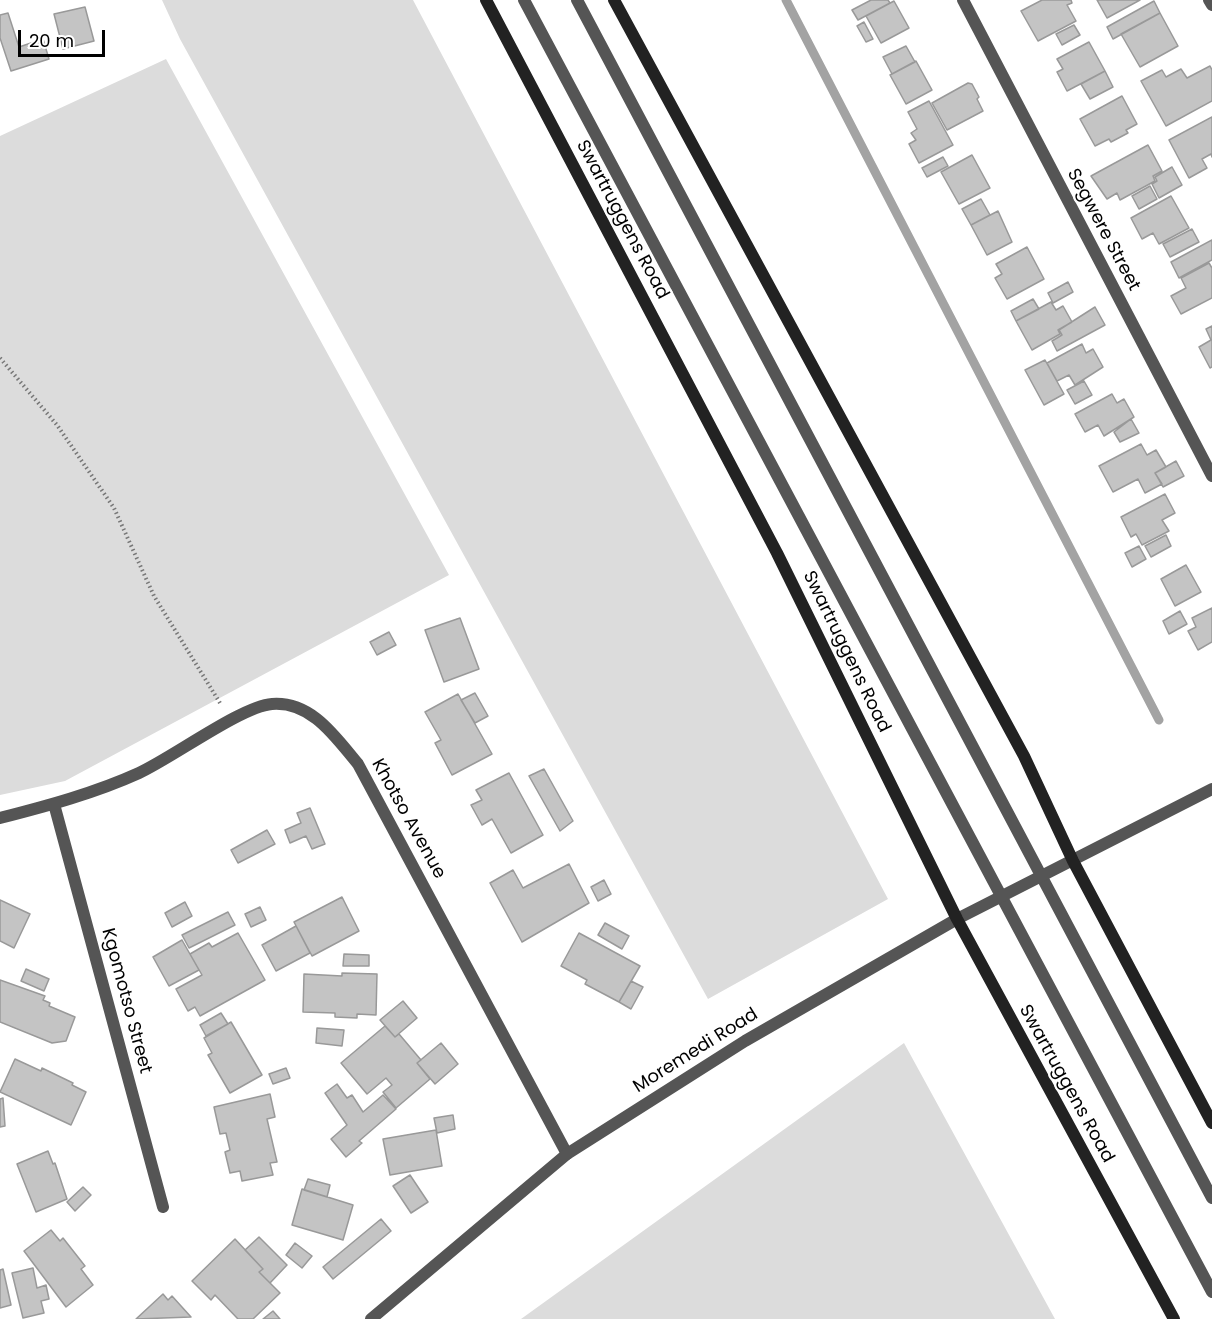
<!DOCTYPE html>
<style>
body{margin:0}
#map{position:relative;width:1212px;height:1319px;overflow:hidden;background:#fff;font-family:Poppins,sans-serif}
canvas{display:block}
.scale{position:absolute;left:18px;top:30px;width:87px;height:27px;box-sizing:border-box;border:3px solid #000;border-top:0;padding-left:8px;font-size:18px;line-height:21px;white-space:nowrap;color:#000;-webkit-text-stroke:4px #fff;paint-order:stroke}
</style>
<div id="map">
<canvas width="1212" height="1319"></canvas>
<div class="scale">20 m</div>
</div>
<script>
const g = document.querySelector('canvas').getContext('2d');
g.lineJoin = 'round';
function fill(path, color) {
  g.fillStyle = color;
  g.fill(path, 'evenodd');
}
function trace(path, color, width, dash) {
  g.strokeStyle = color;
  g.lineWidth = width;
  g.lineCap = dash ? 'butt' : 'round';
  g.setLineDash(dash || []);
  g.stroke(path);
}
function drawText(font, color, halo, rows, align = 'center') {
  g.font = font + ' Poppins,sans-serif';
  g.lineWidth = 4.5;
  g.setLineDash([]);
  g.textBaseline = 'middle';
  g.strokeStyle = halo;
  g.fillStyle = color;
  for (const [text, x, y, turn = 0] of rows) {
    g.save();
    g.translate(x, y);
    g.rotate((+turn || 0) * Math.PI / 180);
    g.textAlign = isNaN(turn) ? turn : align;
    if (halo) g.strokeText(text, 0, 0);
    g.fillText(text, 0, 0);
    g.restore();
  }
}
fill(new Path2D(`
 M 162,0 L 413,0 L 888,899 L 708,999 L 180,39 Z
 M 166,59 L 449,575 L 65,781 L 0,795 L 0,136 Z
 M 904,1043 L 1055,1319 L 521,1319 Z`), '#dcdcdc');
trace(new Path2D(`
 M 786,0 L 1159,720`), '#a3a3a3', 9);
const building = new Path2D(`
 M 871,0 L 888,0 L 890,3 L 858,20 L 852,10 Z
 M 1042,0 L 1071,0 L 1072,3 L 1067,5 L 1076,21 L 1038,41 L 1021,11 Z
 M 1097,0 L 1140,0 L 1107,18 Z
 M 894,1 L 909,28 L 881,43 L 866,16 Z
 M 1154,1 L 1160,13 L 1113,39 L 1107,27 Z
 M 85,7 L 94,41 L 63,49 L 54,14 Z
 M 8,13 L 19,47 L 43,39 L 49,59 L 11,71 L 0,38 L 0,15 Z
 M 1160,13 L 1178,46 L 1140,67 L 1121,34 Z
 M 864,22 L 873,39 L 866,42 L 857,26 Z
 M 1074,25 L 1080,35 L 1062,45 L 1056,34 Z
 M 1089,42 L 1105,71 L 1067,91 L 1057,72 L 1063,69 L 1057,59 Z
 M 906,46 L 915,62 L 892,74 L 883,57 Z
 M 916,61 L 932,90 L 906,104 L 890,75 Z
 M 1210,66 L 1212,70 L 1212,101 L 1166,126 L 1141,81 L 1162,70 L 1166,77 L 1181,69 L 1187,78 Z
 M 1105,71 L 1113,87 L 1090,99 L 1081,84 Z
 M 968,83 L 972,84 L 979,97 L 977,99 L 983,111 L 947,130 L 932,103 Z
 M 1122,96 L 1137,124 L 1126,130 L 1128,133 L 1111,142 L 1109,139 L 1095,146 L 1080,119 Z
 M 929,101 L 953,145 L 919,163 L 909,144 L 916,140 L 911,133 L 917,129 L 908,112 Z
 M 1212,117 L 1212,157 L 1211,154 L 1202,159 L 1207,168 L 1189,178 L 1169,140 Z
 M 1148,145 L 1162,171 L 1153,176 L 1155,181 L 1120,200 L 1117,193 L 1107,199 L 1091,176 Z
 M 972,155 L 990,188 L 959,204 L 941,172 Z
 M 943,157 L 948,166 L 927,177 L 922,168 Z
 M 1172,167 L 1182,185 L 1159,198 L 1152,184 L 1157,181 L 1155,177 Z
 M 1150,186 L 1157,199 L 1139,209 L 1132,196 Z
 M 1171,196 L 1189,228 L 1159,244 L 1153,233 L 1142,239 L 1131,218 Z
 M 981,199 L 990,215 L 971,225 L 962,209 Z
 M 998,211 L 1012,242 L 987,255 L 971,225 Z
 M 1192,229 L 1199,242 L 1170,257 L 1163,244 Z
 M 1212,240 L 1212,260 L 1179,278 L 1171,262 Z
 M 1027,247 L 1044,279 L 1007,299 L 995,278 L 1002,274 L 996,264 Z
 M 1209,263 L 1212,268 L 1212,298 L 1181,314 L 1171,296 L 1186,288 L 1181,278 Z
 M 1068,282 L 1073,292 L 1053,303 L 1048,293 Z
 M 1033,299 L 1039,309 L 1016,321 L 1011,311 Z
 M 1051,302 L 1056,310 L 1063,306 L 1072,322 L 1058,330 L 1060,334 L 1032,350 L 1016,321 Z
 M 1095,307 L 1105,325 L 1057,351 L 1052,341 L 1062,335 L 1059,330 Z
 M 1212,326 L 1212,367 L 1210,368 L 1199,347 L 1211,340 L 1206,329 Z
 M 1082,344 L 1086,353 L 1093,349 L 1103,367 L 1075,385 L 1069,375 L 1057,381 L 1047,363 Z
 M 1045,360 L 1064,394 L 1044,405 L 1025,370 Z
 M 1084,381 L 1092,395 L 1075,404 L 1067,390 Z
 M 1112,394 L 1117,403 L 1124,399 L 1134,417 L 1104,436 L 1098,425 L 1085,432 L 1075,414 Z
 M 1131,419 L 1139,433 L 1120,442 L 1114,432 Z
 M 1141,444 L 1147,455 L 1156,450 L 1166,467 L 1155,473 L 1162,484 L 1145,493 L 1138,479 L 1113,492 L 1099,466 Z
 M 1176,461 L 1184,476 L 1163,487 L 1155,473 Z
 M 1165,494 L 1175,513 L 1162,520 L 1169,531 L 1142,545 L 1136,534 L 1131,537 L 1121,517 Z
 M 1166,535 L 1171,546 L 1151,557 L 1145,546 Z
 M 1139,546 L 1146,559 L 1132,567 L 1125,553 Z
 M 1186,565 L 1201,592 L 1175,606 L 1161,579 Z
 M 1212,608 L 1212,642 L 1198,650 L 1188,631 L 1196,627 L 1192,618 Z
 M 1180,611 L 1187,624 L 1169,634 L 1163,621 Z
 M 460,618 L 479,669 L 444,682 L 425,630 Z
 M 389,632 L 396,645 L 377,655 L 370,642 Z
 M 475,693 L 488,716 L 475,723 L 461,700 Z
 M 458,694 L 492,754 L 452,775 L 435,743 L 441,740 L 425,712 Z
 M 544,769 L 573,821 L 560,831 L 529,776 Z
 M 509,773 L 543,835 L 511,853 L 492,819 L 482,825 L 471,805 L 482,800 L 476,790 Z
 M 310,808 L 325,844 L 312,849 L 306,836 L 290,843 L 285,830 L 301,823 L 297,813 Z
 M 267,830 L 275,844 L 238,863 L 231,850 Z
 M 569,864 L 589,903 L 522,942 L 490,883 L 513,870 L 523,888 Z
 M 604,880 L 611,894 L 598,901 L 591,887 Z
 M 342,897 L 359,931 L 312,956 L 294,922 Z
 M 0,900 L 30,914 L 14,948 L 0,941 Z
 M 185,902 L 192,916 L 172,927 L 165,913 Z
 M 260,907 L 266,920 L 251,927 L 245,914 Z
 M 228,912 L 235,925 L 189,948 L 182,935 Z
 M 605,923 L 629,936 L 622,949 L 598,935 Z
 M 296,926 L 310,953 L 276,971 L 262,945 Z
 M 238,933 L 265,980 L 200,1016 L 195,1007 L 188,1011 L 176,989 L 202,975 L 190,954 L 209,943 L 212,947 Z
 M 579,933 L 640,966 L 619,1002 L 585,984 L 587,980 L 561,966 Z
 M 182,940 L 199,970 L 169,986 L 153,957 Z
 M 344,954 L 369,955 L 369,966 L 343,966 Z
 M 26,969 L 49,979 L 44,991 L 21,981 Z
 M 342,973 L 377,974 L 376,1015 L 357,1014 L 357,1018 L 335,1017 L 335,1013 L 303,1012 L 304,974 L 342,976 Z
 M 0,980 L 45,996 L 43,1000 L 50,1003 L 49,1006 L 75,1017 L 66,1041 L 52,1043 L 0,1022 Z
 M 631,981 L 643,987 L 631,1009 L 619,1002 Z
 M 403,1001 L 417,1018 L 395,1037 L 380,1020 Z
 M 221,1013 L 228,1024 L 206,1036 L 200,1025 Z
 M 231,1022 L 262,1075 L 230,1093 L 208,1055 L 212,1053 L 204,1038 Z
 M 385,1026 L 395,1037 L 399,1034 L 421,1060 L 417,1063 L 430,1079 L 396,1108 L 383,1092 L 392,1085 L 386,1078 L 367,1094 L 341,1063 Z
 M 317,1028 L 344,1030 L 342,1046 L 316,1043 Z
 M 441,1043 L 458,1064 L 435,1084 L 417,1063 Z
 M 15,1059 L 41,1071 L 42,1068 L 73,1083 L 72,1085 L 86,1092 L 71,1125 L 0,1092 Z
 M 286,1068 L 290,1078 L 273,1084 L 269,1074 Z
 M 337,1084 L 347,1098 L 352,1095 L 363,1112 L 383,1095 L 396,1109 L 359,1141 L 362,1143 L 346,1157 L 331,1139 L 347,1125 L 325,1093 Z
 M 270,1094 L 275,1117 L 267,1119 L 277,1162 L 270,1163 L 273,1175 L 242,1181 L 240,1171 L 230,1173 L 225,1152 L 230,1150 L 226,1133 L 220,1134 L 214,1107 Z
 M 3,1098 L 5,1126 L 0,1127 L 0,1099 Z
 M 453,1115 L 455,1129 L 437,1133 L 434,1118 Z
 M 436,1130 L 442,1166 L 390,1175 L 383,1139 Z
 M 48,1151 L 53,1164 L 55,1163 L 67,1199 L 36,1212 L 17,1164 Z
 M 410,1175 L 428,1202 L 411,1213 L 393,1186 Z
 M 308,1179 L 330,1185 L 327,1197 L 304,1190 Z
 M 83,1187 L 91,1195 L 75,1211 L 67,1202 Z
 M 302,1189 L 353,1205 L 343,1240 L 292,1225 Z
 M 381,1219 L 391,1231 L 333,1279 L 323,1267 Z
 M 51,1230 L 60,1241 L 63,1238 L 85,1266 L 81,1269 L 93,1285 L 66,1307 L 24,1251 Z
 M 259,1237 L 287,1265 L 270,1283 L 259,1272 L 263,1269 L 245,1250 Z
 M 235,1239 L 263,1269 L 259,1272 L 280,1293 L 253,1319 L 238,1319 L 215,1295 L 211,1300 L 192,1281 Z
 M 295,1243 L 312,1256 L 302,1268 L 286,1255 Z
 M 33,1268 L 37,1288 L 46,1285 L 49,1299 L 41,1301 L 44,1313 L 23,1318 L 12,1273 Z
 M 3,1269 L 11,1305 L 0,1308 L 0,1270 Z
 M 163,1294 L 168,1300 L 172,1296 L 191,1317 L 136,1319 Z
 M 273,1311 L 280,1319 L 263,1319 Z`);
fill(building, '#c4c4c4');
trace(building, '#999', 1.5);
trace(new Path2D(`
 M 0,358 L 57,425 L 114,508 L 154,596 L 220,703`), '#777', 4, [1.5, 3]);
trace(new Path2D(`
 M 524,0 L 1212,1292
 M 577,0 L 1212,1198`), '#555', 12);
trace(new Path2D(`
 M 963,0 L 1212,476
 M 1209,0 L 1212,5
 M 54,804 L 163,1207
 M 0,818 C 47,806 95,793 139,773 C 172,758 242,706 272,704 C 312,701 336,738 358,764 L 567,1154`), '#555', 12);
trace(new Path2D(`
 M 371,1319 L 567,1154 L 745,1041 L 957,919 L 1212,789`), '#555', 12);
trace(new Path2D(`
 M 486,0 L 777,553 L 957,919 L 1174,1319
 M 614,0 L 1024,756 L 1073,861 L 1212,1123`), '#222', 12);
drawText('18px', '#000', '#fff', [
 ["Swartruggens Road",622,220,62],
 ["Segwere Street",1103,230,62],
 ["Swartruggens Road",846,652,64],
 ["Khotso Avenue",408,819,61],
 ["Kgomotso Street",126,1001,75],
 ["Moremedi Road",696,1051,-32],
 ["Swartruggens Road",1066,1084,61]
]);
</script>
